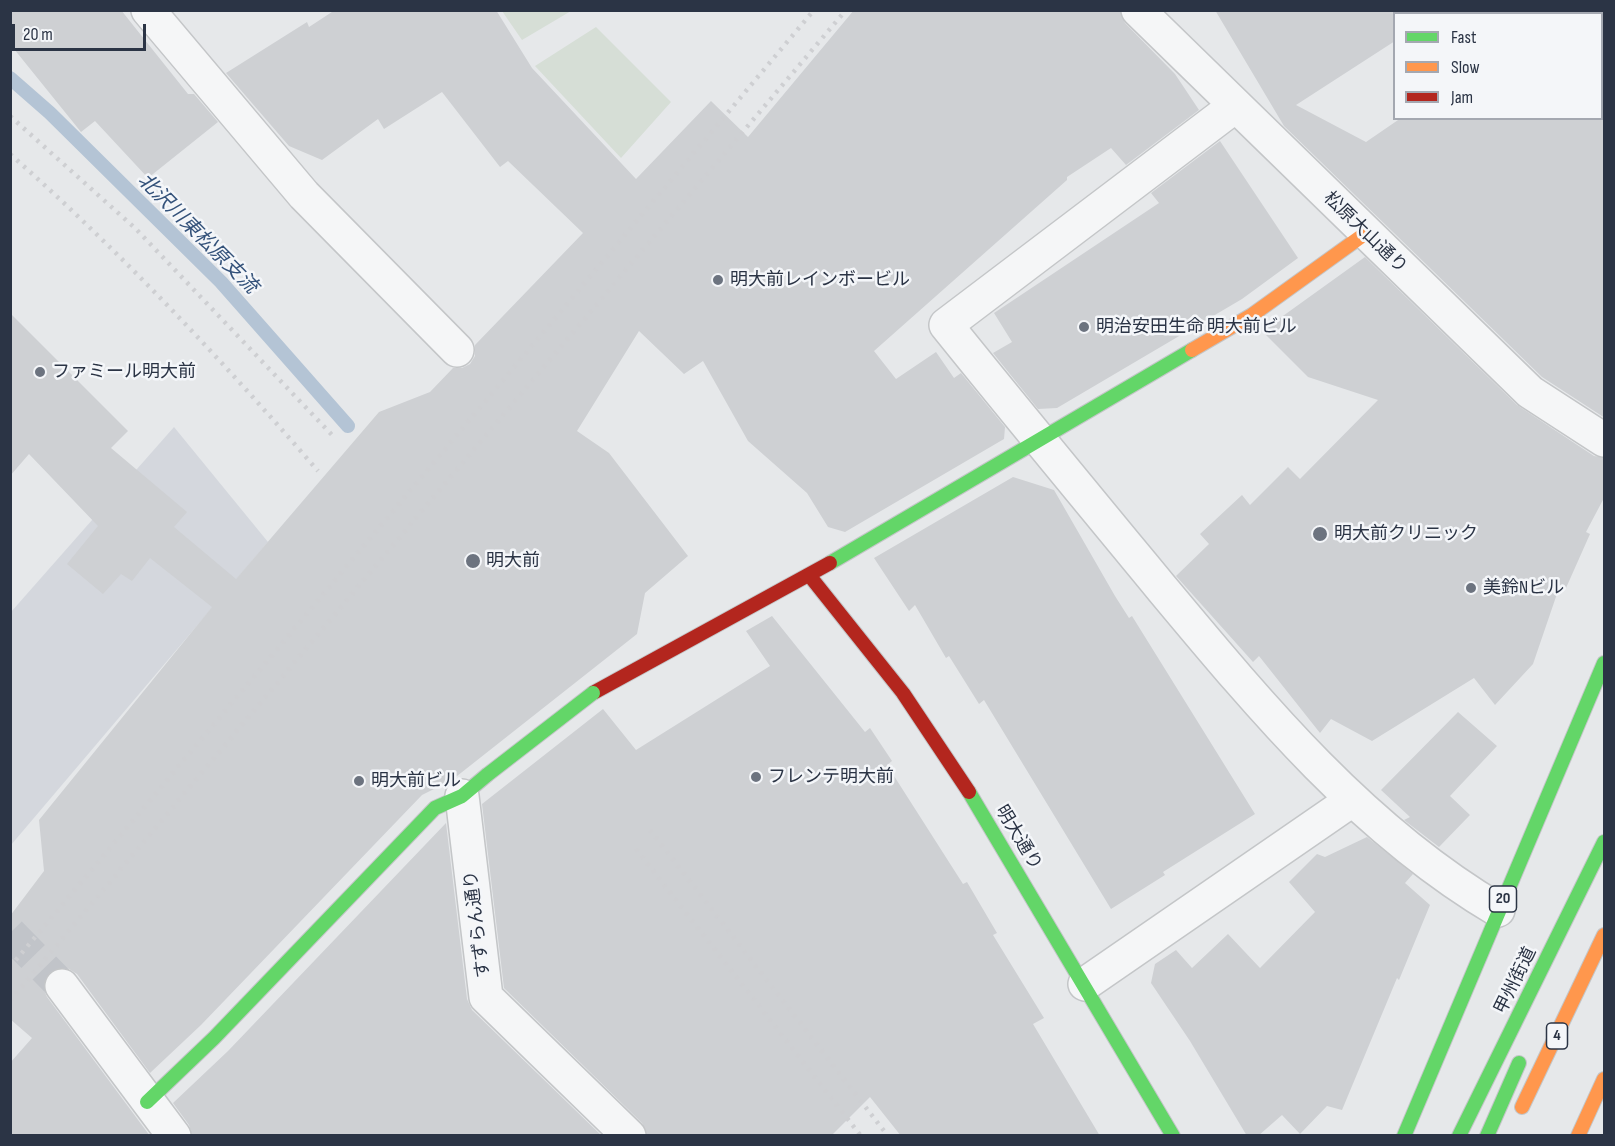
<!DOCTYPE html>
<meta charset="utf-8">
<style>
body{margin:0}
#map{position:relative;width:1615px;height:1146px;overflow:hidden;background:#e6e8ea;font-family:"Sofia Sans Condensed",sans-serif}
canvas{display:block}
.frame{position:absolute;inset:0;border:12px solid #2b3445;pointer-events:none}
.legend{position:absolute;left:1393px;top:12px;width:210px;height:108px;box-sizing:border-box;background:#f4f6f9;border:2px solid #a4a8b1;margin:0;padding:8px 10px;list-style:none;font-size:18px;color:#2b3445}
.legend li{display:flex;align-items:center;gap:12px;height:30px}
.legend b{width:30px;border:2px solid #a4a8b1}
.scale{position:absolute;left:12px;top:24px;width:134px;height:27px;box-sizing:border-box;border:3px solid #2b3445;border-top:0;padding-left:8px;font-size:18px;line-height:21px;white-space:nowrap;color:#2b3445;-webkit-text-stroke:4px #f4f6f9;paint-order:stroke}
</style>
<div id="map">
<canvas width="1615" height="1146"></canvas>
<div class="frame"></div>
<ul class="legend">
<li><b style="height:8px;background:#63d668"></b>Fast</li>
<li><b style="height:8px;background:#ff974d"></b>Slow</li>
<li><b style="height:8px;background:#b3261e"></b>Jam</li>
</ul>
<div class="scale">20 m</div>
</div>
<script>
const g = document.querySelector('canvas').getContext('2d');
g.lineJoin = 'round';
function fill(path, color) {
  g.fillStyle = color;
  g.fill(path, 'evenodd');
}
function trace(path, color, width, dash) {
  g.strokeStyle = color;
  g.lineWidth = width;
  g.lineCap = dash ? 'butt' : 'round';
  g.setLineDash(dash || []);
  g.stroke(path);
}
function drawText(font, color, halo, rows, align = 'center') {
  g.font = font + ' "Sofia Sans Condensed","Noto Sans JP",sans-serif';
  g.lineWidth = 5;
  g.setLineDash([]);
  g.textBaseline = 'middle';
  g.strokeStyle = halo;
  g.fillStyle = color;
  for (const [text, x, y, turn = 0] of rows) {
    g.save();
    g.translate(x, y);
    g.rotate((+turn || 0) * Math.PI / 180);
    g.textAlign = isNaN(turn) ? turn : align;
    if (halo) g.strokeText(text, 0, 0);
    g.fillText(text, 0, 0);
    g.restore();
  }
}
fill(new Path2D(`
 M 174,427 L 268,542 L 11,845 L 11,612 Z`), '#d4d7dd');
fill(new Path2D(`
 M 502,11 L 571,11 L 522,40 Z
 M 596,27 L 671,102 L 621,158 L 535,66 Z`), '#d6ded6');
trace(new Path2D(`
 M 10,78 L 50,113 L 221,282 L 348,426`), '#b4c4d5', 14);
fill(new Path2D(`
 M 10,10 L 121,10 L 188,94 L 194,94 L 218,122 L 148,178 L 95,121 L 81,132 L 10,44 Z
 M 335,10 L 496,10 L 532,68 L 636,179 L 711,101 L 748,137 L 854,10 L 1120,10 L 1125,23 L 1175,74 L 1199,110 L 1126,165 L 1111,148 L 1067,177 L 1067,180 L 874,351 L 896,379 L 936,352 L 954,378 L 961,373 L 1005,427 L 1004,439 L 845,532 L 828,527 L 807,493 L 748,441 L 703,361 L 684,374 L 639,331 L 577,431 L 609,453 L 688,556 L 645,593 L 637,634 L 452,780 L 422,795 L 201,1025 L 150,1073 L 77,974 L 69,969 L 60,967 L 50,971 L 45,979 L 43,988 L 47,997 L 150,1136 L 10,1136 L 10,1063 L 32,1038 L 10,1019 L 10,916 L 44,871 L 39,820 L 212,607 L 150,558 L 132,581 L 121,574 L 103,594 L 67,564 L 98,526 L 29,454 L 10,476 L 10,313 L 128,431 L 111,448 L 187,512 L 174,527 L 236,579 L 379,412 L 430,392 L 453,368 L 462,368 L 470,364 L 475,356 L 475,345 L 583,233 L 508,161 L 500,167 L 442,92 L 384,129 L 378,119 L 322,160 L 289,146 L 226,73 L 307,22 L 309,27 Z
 M 1215,10 L 1395,10 L 1395,41 L 1296,105 L 1366,142 L 1401,118 L 1605,118 L 1605,418 L 1542,377 L 1284,126 Z
 M 1220,141 L 1298,258 L 1242,299 L 1057,408 L 1038,409 L 993,353 L 1012,342 L 994,313 L 1159,203 L 1151,193 Z
 M 1365,257 L 1517,405 L 1594,456 L 1605,458 L 1605,496 L 1586,532 L 1590,534 L 1566,588 L 1560,585 L 1533,664 L 1495,705 L 1474,678 L 1372,741 L 1331,719 L 1320,733 L 1259,656 L 1253,662 L 1176,576 L 1209,544 L 1200,534 L 1242,495 L 1250,505 L 1288,467 L 1300,479 L 1378,400 L 1308,377 L 1262,331 Z
 M 1013,477 L 1054,490 L 1115,596 L 1129,618 L 1132,616 L 1255,814 L 1163,872 L 1165,875 L 1111,909 L 984,700 L 979,704 L 949,656 L 946,658 L 915,605 L 909,611 L 874,558 Z
 M 772,616 L 865,732 L 870,728 L 892,761 L 887,765 L 963,884 L 967,882 L 997,933 L 993,935 L 1044,1018 L 1033,1024 L 1100,1136 L 901,1136 L 870,1097 L 831,1136 L 647,1136 L 642,1123 L 504,988 L 482,804 L 603,709 L 636,750 L 770,666 L 746,631 Z
 M 1458,712 L 1497,746 L 1450,796 L 1470,815 L 1439,847 L 1404,820 L 1410,817 L 1381,790 Z
 M 446,823 L 467,999 L 472,1010 L 602,1136 L 192,1136 L 189,1125 L 173,1103 L 228,1051 Z
 M 1367,837 L 1413,874 L 1405,883 L 1430,905 L 1399,980 L 1397,978 L 1342,1110 L 1327,1106 L 1300,1134 L 1282,1115 L 1258,1136 L 1247,1136 L 1190,1041 L 1151,983 L 1155,964 L 1176,950 L 1192,968 L 1228,934 L 1260,968 L 1315,912 L 1289,882 L 1317,854 L 1325,857 Z`), '#ced0d3');
trace(new Path2D(`
 M 10,933 L 62,986`), '#c1c4c9', 33, [33, 16]);
const street = new Path2D(`
 M 148,10 L 304,195 L 457,350
 M 1138,10 L 1530,392 L 1604,440
 M 1235,106 L 946,325 C 1016,412 1088,499 1159,585 C 1259,705 1362,830 1498,910
 M 462,796 L 486,997 L 629,1136
 M 1085,984 L 1352,800
 M 62,986 L 174,1136`);
const fast = new Path2D(`
 M 830,563 L 1192,350
 M 969,792 L 1173,1136
 M 147,1102 L 214,1038 L 435,808 L 462,796 L 487,775
 M 1404,1136 L 1604,663
 M 1459,1136 L 1604,842
 M 1487,1136 L 1519,1063`);
const slow = new Path2D(`
 M 1192,350 L 1252,315 L 1366,233
 M 1522,1107 L 1604,935
 M 1578,1136 L 1604,1079`);
const jam = new Path2D(`
 M 809,575 L 903,693 L 969,792
 M 593,693 L 830,563`);
trace(street, '#c4c6c8', 36);
trace(fast, '#c4c6c8', 16);
trace(slow, '#c4c6c8', 16);
trace(jam, '#c4c6c8', 16);
trace(street, '#f5f6f7', 33);
trace(fast, '#63d668', 14);
trace(slow, '#ff974d', 14);
trace(jam, '#b3261e', 14);
trace(new Path2D(`
 M 10,116 L 136,229 L 333,436
 M 10,154 C 121,252 221,359 318,471
 M 650,830 L 888,1136
 M 636,849 L 861,1136
 M 10,967 L 814,10
 M 10,1001 L 426,506 L 846,10`), '#cecfd2', 4.5, [3, 6]);
const fastBridge = new Path2D(`
 M 487,775 L 593,693`);
trace(fastBridge, '#c4c6c8', 16, []);
trace(fastBridge, '#63d668', 14);
for (const [x, y, r, color] of [
 [718,280,6,"#6c737f"],
 [1084,327,6,"#6c737f"],
 [40,372,6,"#6c737f"],
 [1320,534,8,"#6c737f"],
 [473,561,8,"#6c737f"],
 [1471,588,6,"#6c737f"],
 [756,777,6,"#6c737f"],
 [359,781,6,"#6c737f"]
]) {
  const dot = new Path2D();
  dot.arc(x, y, r, 0, 2 * Math.PI);
  g.fillStyle = color;
  g.fill(dot);
  trace(dot, '#f4f6f9', 2);
}
for (const [x, y, w] of [
 [1503,899,27],
 [1557,1036,21]
]) {
  const box = new Path2D();
  box.roundRect(x - w / 2, y - 13, w, 26, 4.5);
  g.fillStyle = '#f4f6f9';
  g.fill(box);
  trace(box, '#2b3445', 1.5);
}
drawText('bold 16px', '#2b3445', null, [
 ["20",1503,899],
 ["4",1557,1036]
]);
drawText('18px', '#2b3445', '#f4f6f9', [
 ["松原大山通り",1365,233,44],
 ["明大通り",1018,838,59],
 ["すずらん通り",478,924,-97],
 ["甲州街道",1516,981,-64]
]);
drawText('18px', '#2b3445', '#f4f6f9', [
 ["明大前レインボービル",730,280],
 ["明治安田生命 明大前ビル",1096,327],
 ["ファミール明大前",52,372],
 ["明大前クリニック",1334,534],
 ["明大前",486,561],
 ["美鈴Nビル",1483,588],
 ["フレンテ明大前",768,777],
 ["明大前ビル",371,781]
], 'left');
drawText('italic 20px', '#34527a', '#f4f6f9', [
 ["北沢川東松原支流",197,234,45]
]);
</script>
